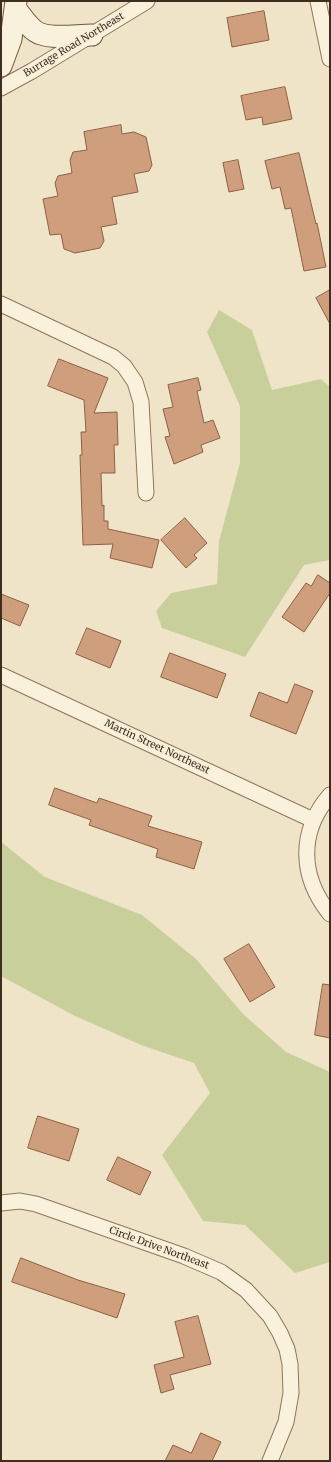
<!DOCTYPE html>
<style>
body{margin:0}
#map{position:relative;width:331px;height:1462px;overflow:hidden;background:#f0e4c8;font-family:Merriweather,serif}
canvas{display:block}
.frame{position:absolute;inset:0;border:2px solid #3d2e20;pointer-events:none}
</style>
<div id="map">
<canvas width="331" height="1462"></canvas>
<div class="frame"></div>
</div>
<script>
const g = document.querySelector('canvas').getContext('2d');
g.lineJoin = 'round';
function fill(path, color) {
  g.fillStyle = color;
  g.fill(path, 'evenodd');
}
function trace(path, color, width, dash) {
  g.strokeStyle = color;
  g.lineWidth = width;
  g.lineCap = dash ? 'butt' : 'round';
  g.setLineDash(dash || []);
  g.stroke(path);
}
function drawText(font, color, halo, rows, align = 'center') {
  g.font = font + ' Merriweather,serif';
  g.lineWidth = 3.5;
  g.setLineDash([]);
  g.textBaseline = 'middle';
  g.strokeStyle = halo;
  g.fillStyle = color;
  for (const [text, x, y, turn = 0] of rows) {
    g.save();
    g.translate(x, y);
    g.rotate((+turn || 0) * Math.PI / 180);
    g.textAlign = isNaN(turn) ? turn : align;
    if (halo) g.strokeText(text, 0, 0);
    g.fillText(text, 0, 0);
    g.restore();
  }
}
fill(new Path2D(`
 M 219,310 L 252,330 L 272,390 L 321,379 L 330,387 L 330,560 L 304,565 L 245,657 L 162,628 L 156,611 L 171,593 L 217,584 L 219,541 L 240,463 L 240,406 L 207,332 Z
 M 1,842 L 45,877 L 142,915 L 196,959 L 243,1014 L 286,1052 L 330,1072 L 330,1262 L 295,1273 L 245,1225 L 203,1221 L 162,1155 L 210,1093 L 194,1063 L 141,1045 L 75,1016 L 1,976 Z`), '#c9cf9b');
const building = new Path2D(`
 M 264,11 L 269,40 L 232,47 L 227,18 Z
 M 285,87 L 292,119 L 263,125 L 262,117 L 246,120 L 241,96 Z
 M 121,125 L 122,134 L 134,132 L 146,137 L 152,165 L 149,171 L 134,174 L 138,192 L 112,197 L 117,224 L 101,227 L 104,241 L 100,248 L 75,253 L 64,249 L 61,234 L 50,235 L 43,199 L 58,196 L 55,183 L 58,176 L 72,173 L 70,160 L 73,152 L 87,150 L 84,132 Z
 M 299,153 L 316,224 L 317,223 L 326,267 L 304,271 L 291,208 L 285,209 L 280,187 L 272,189 L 265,161 Z
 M 238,160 L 244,189 L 229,192 L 223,163 Z
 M 330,290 L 330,324 L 316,298 Z
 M 59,359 L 108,378 L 94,413 L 117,412 L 118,445 L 114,445 L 115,473 L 101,473 L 102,506 L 104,505 L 104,521 L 108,521 L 108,529 L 159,540 L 152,568 L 110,558 L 113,544 L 83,545 L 80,455 L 82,455 L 81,432 L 86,432 L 84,400 L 48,386 Z
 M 198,378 L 201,390 L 197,391 L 204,423 L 213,420 L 220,438 L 201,445 L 203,452 L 174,464 L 165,437 L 170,436 L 163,409 L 173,407 L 168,385 Z
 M 185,518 L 207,543 L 194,555 L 197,558 L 186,568 L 161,540 Z
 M 318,575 L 330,583 L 330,593 L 304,632 L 282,617 L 306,583 L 311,586 Z
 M 1,594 L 29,605 L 20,626 L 1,618 Z
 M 87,628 L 121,641 L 110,668 L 76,654 Z
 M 170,653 L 226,674 L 217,698 L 161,677 Z
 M 295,684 L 313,691 L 296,734 L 250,716 L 259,692 L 287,703 Z
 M 55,788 L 97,803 L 99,798 L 152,816 L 148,826 L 202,842 L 194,869 L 156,857 L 158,849 L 89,825 L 91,820 L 49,805 Z
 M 249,944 L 275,987 L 250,1002 L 224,959 Z
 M 323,984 L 330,985 L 330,1038 L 315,1035 Z
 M 38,1116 L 79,1129 L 69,1161 L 28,1148 Z
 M 118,1157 L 151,1172 L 140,1195 L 107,1180 Z
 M 21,1258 L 78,1280 L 125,1294 L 117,1318 L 12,1282 Z
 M 198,1316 L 211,1364 L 170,1375 L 174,1389 L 161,1393 L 154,1365 L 184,1357 L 175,1322 Z
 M 201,1433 L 221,1442 L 212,1461 L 165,1461 L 173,1445 L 191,1453 Z`);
fill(building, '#cf9f7d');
trace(building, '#8d5f41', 1);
const street = new Path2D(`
 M 318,1 L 330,59
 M 1,88 L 32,71 L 147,1
 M 1,304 L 113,357 L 124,366 L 135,382 L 141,402 L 146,493
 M 1,675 L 313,820
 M 330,795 C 298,832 300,877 330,914
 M 1,1203 L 20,1201 L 36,1204 L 184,1256 L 221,1272 L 246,1290 L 270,1316 L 280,1333 L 287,1349 L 290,1364 L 291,1393 L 286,1422 L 270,1461`);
const secondary = new Path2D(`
 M 15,8 C 22,16 30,31 41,34 C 55,39 77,35 92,35
 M 1,66 L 11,39 L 16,1`);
trace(street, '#8d765c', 17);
trace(secondary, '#6f573f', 23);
trace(street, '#faf1dc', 15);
trace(secondary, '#faf1dc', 21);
drawText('10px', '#3d2e20', '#f7eed8', [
 ["Burrage Road Northeast",74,45,-31],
 ["Martin Street Northeast",157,747,25],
 ["Circle Drive Northeast",159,1248,20]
]);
</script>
